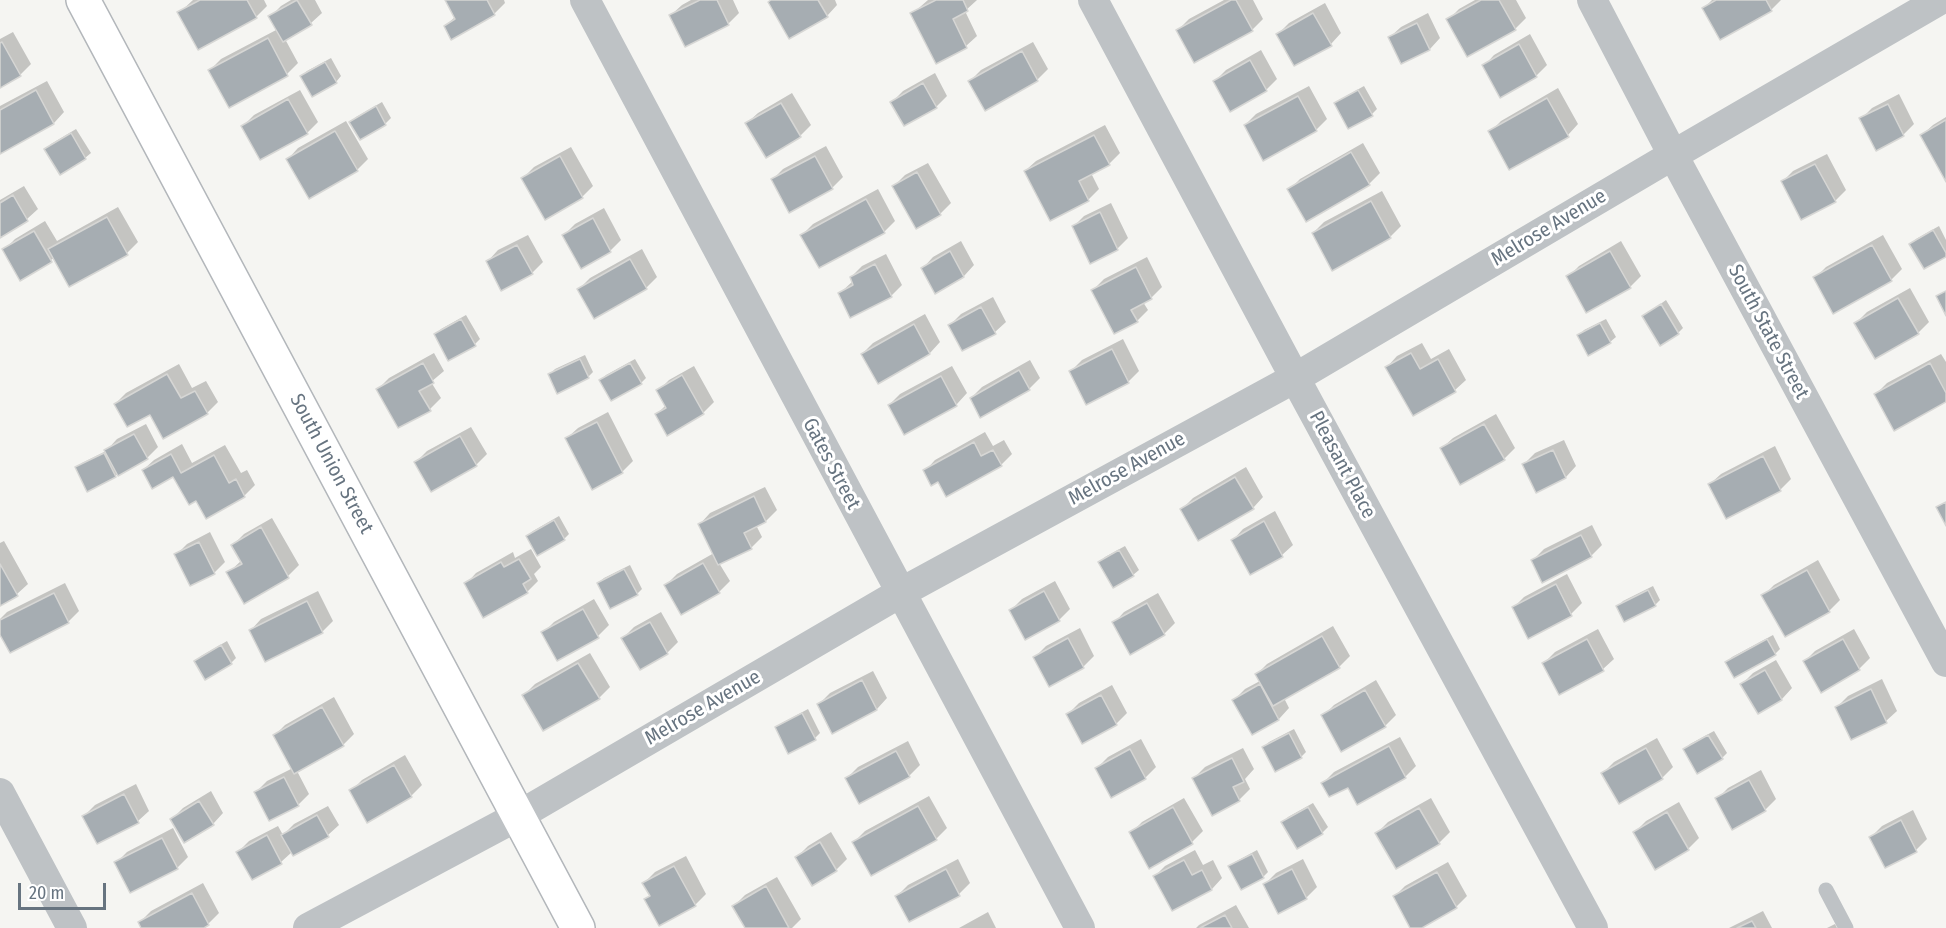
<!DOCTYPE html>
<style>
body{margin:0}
#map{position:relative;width:1946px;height:928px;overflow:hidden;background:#f5f5f2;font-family:"Fira Sans Condensed",sans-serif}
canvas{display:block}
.scale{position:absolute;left:18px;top:883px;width:88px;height:27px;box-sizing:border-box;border:3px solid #677480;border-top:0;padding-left:8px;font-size:18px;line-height:21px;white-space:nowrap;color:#677480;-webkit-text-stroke:4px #fff;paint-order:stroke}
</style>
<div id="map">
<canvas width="1946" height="928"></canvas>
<div class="scale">20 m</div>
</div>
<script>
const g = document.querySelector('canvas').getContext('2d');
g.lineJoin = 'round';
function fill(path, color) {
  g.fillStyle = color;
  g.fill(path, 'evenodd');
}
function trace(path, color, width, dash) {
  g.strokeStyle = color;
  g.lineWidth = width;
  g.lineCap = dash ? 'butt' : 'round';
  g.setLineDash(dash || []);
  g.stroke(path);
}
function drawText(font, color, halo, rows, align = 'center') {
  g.font = font + ' "Fira Sans Condensed",sans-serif';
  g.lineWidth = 6;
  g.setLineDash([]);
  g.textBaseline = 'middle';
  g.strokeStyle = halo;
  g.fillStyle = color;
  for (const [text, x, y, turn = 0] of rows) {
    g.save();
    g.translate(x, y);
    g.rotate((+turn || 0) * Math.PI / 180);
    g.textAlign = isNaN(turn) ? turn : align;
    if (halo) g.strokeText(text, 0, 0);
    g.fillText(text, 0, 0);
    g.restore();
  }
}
fill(new Path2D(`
 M 193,0 L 264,0 L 267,6 L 256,17 L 179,13 Z
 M 291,0 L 315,0 L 322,13 L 311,23 L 285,39 L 298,63 L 287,74 L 230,106 L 210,70 L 221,59 L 278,29 L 270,17 L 281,6 Z
 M 446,0 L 504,0 L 505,3 L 494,14 L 445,26 L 455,17 Z
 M 691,0 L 733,0 L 739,13 L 728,24 L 671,15 L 682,5 Z
 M 772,0 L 835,0 L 837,5 L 827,16 Z
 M 928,0 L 977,0 L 965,11 L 977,36 L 966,46 L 937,62 L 912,14 Z
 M 1224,0 L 1253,0 L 1263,19 L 1252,30 L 1195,61 L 1178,30 L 1189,19 Z
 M 1475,0 L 1516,0 L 1526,18 L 1515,29 L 1448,20 L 1459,9 Z
 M 1712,0 L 1781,0 L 1771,10 L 1704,8 Z
 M 1325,3 L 1341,33 L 1331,44 L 1278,34 L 1289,23 Z
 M 1428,13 L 1440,38 L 1430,49 L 1402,62 L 1390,37 L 1401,27 Z
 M 13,32 L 31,64 L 20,75 L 0,86 L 0,39 Z
 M 1530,34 L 1547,65 L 1536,76 L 1501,96 L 1484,66 L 1494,55 Z
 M 1033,42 L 1048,69 L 1037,80 L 970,81 L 981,70 Z
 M 1261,50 L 1277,79 L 1266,90 L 1215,81 L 1226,70 Z
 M 331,58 L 341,76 L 336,82 L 313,95 L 302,76 L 307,71 Z
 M 935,73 L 947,96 L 936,107 L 892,102 L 903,91 Z
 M 47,81 L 64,112 L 54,123 L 0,152 L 0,106 Z
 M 1309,86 L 1327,119 L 1316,130 L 1245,125 L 1256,114 Z
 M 1364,86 L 1377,109 L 1372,114 L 1336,104 L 1341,99 Z
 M 1558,88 L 1578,124 L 1568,135 L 1490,132 L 1501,121 Z
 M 300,90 L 318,122 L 307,133 L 243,126 L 254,115 Z
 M 792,93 L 811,125 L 800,136 L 747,123 L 758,113 Z
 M 1899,94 L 1914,124 L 1903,135 L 1861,119 L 1872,108 Z
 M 382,102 L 391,118 L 386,123 L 360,138 L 351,122 L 356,117 Z
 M 1946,117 L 1946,179 L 1922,135 L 1933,125 Z
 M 346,121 L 368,159 L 357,170 L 288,159 L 298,148 Z
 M 1105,125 L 1120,153 L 1109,164 L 1091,173 L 1099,189 L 1088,200 L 1025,171 L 1036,161 Z
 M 76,129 L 91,153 L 85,158 L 60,173 L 46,149 L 51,144 Z
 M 1363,143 L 1380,173 L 1369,184 L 1289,190 L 1300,179 Z
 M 826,146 L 843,177 L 832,188 L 772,180 L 783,169 Z
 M 571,147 L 593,186 L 582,197 L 523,178 L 534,167 Z
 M 1827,154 L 1846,190 L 1835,201 L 1782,182 L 1793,171 Z
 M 928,163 L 951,203 L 940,214 L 894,186 L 905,175 Z
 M 24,186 L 38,209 L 27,219 L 0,236 L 0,200 Z
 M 878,189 L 895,221 L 884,232 L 802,235 L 813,224 Z
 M 1382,191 L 1401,226 L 1390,237 L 1313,233 L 1324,222 Z
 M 1111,203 L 1128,238 L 1117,249 L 1073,227 L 1084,216 Z
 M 118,207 L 138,242 L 127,253 L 54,258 L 21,279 L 4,250 L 15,239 L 45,221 L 57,241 Z
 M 604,208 L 621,240 L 610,251 L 581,267 L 564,235 L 575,224 Z
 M 1939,226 L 1946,240 L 1946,255 L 1911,244 L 1916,239 Z
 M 528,235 L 543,262 L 532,273 L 488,261 L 498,250 Z
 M 1883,235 L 1902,269 L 1891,280 L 1815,278 L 1826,267 Z
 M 961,241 L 974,265 L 964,276 L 935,292 L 923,268 L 933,257 Z
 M 1621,241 L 1641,276 L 1630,287 L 1568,277 L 1579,266 Z
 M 642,249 L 657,277 L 646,288 L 579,289 L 590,278 Z
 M 886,254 L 902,285 L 891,296 L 840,293 L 853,281 L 851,277 L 862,266 Z
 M 1147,257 L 1162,287 L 1151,298 L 1143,302 L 1148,310 L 1137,321 L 1093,290 L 1104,279 Z
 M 1910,288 L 1929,322 L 1918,333 L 1856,323 L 1867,312 Z
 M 993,297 L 1006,322 L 995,332 L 950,325 L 961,314 Z
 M 1666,300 L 1683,328 L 1678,333 L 1644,316 Z
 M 925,314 L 940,342 L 930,353 L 878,382 L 862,354 L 873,343 Z
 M 466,315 L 480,339 L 475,344 L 436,335 L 441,329 Z
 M 1606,319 L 1616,337 L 1610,342 L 1579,336 L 1584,330 Z
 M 1123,339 L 1139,371 L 1129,381 L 1087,403 L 1071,371 L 1082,360 Z
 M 1422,343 L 1431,359 L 1449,349 L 1466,380 L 1455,390 L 1413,414 L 1387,367 L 1397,356 Z
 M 434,353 L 444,371 L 431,382 L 441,398 L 430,409 L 378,389 L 389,378 Z
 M 1941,354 L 1946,362 L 1946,401 L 1876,394 L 1887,383 Z
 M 585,355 L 593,372 L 588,377 L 550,374 L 555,369 Z
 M 635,359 L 646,378 L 641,383 L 601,380 L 606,375 Z
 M 1030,360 L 1040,378 L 1029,389 L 971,398 L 982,387 Z
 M 179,364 L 192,388 L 206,381 L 218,402 L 207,413 L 151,413 L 115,404 L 126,393 Z
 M 694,366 L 714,402 L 703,413 L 656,415 L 666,405 L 658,391 L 669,380 Z
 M 952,366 L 967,393 L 957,404 L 905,433 L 889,405 L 900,394 Z
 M 608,412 L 633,461 L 622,472 L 567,438 L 578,428 Z
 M 1496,414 L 1515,448 L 1504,459 L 1442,448 L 1453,438 Z
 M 146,424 L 158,447 L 147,458 L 115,476 L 77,468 L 82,463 L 106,451 L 117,439 Z
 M 471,427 L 487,454 L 476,465 L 416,462 L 427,451 Z
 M 985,432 L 993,446 L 1004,440 L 1012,454 L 1001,465 L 939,480 L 925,471 L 935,460 Z
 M 1564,440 L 1576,466 L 1566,477 L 1536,491 L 1524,464 L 1535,453 Z
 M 182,444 L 192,463 L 225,445 L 241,473 L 247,470 L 255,485 L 244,496 L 206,516 L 196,498 L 174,475 L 143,470 L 154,460 Z
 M 1775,446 L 1791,479 L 1780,490 L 1710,484 L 1721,474 Z
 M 1246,467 L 1263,497 L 1253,508 L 1182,509 L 1193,498 Z
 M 765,487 L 777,510 L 766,521 L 756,525 L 762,537 L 751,548 L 719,563 L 730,581 L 719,592 L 666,585 L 677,574 L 714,553 L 700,524 L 710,513 Z
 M 1275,511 L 1293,545 L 1282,555 L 1251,573 L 1233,540 L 1243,529 Z
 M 559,516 L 569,534 L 564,539 L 528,536 L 533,531 Z
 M 272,518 L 299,565 L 288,576 L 245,602 L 228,573 L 242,560 L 233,545 L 244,534 Z
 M 1592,525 L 1602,545 L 1591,556 L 1533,560 L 1544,549 Z
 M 210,532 L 225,562 L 214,573 L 191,584 L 176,555 L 187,544 Z
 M 4,541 L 28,584 L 17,594 L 0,604 L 0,543 Z
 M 1125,546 L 1139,570 L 1133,575 L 1114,586 L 1100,562 L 1105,557 Z
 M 531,549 L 541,567 L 534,574 L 538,581 L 527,592 L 466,584 L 476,573 L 513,552 L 515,558 Z
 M 1818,560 L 1840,600 L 1829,611 L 1763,596 L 1774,585 Z
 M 630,565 L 642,589 L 637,594 L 598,583 L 604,578 Z
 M 1567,574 L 1582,603 L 1571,614 L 1513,608 L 1524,597 Z
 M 1055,581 L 1070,609 L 1059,620 L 1011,610 L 1022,599 Z
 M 65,583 L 79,611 L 68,622 L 0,632 L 0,619 L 7,612 Z
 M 1653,586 L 1660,600 L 1655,605 L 1617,607 L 1623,601 Z
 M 318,591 L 333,621 L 322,632 L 251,630 L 261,619 Z
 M 1158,593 L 1175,623 L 1164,634 L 1131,653 L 1114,623 L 1124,612 Z
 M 594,599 L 609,625 L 598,636 L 558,659 L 543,633 L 554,622 Z
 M 661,612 L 678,642 L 667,653 L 623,638 L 634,627 Z
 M 1333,626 L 1350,656 L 1339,667 L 1284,698 L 1289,708 L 1279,719 L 1252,733 L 1234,700 L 1245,689 L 1260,681 L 1256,675 L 1267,664 Z
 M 1080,628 L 1094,656 L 1083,667 L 1035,657 L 1046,646 Z
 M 1598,629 L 1614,659 L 1603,669 L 1544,663 L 1555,652 Z
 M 1854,629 L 1870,658 L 1859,669 L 1805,661 L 1815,651 Z
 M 1773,635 L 1780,649 L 1775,654 L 1727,662 L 1732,657 Z
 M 227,641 L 236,658 L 231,663 L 196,662 L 201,656 Z
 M 590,653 L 610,687 L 599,698 L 524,695 L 535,684 Z
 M 1776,660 L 1792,688 L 1782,699 L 1758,712 L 1742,684 L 1753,673 Z
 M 873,671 L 887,698 L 877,709 L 819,704 L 830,693 Z
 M 1882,679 L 1897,711 L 1886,721 L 1837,707 L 1848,696 Z
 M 1376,680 L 1396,715 L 1385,726 L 1323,716 L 1334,705 Z
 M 1112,685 L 1127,713 L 1116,724 L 1068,714 L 1079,703 Z
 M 334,697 L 354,734 L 343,745 L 297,771 L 309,794 L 298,805 L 256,792 L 267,781 L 293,768 L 274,736 L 285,725 Z
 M 808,709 L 820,733 L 815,738 L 789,752 L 776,728 L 782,723 Z
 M 1294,729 L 1306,752 L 1301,757 L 1264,747 L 1269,742 Z
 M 1714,731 L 1727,753 L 1722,758 L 1685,750 L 1690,744 Z
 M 1400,737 L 1416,766 L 1405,777 L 1348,786 L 1323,783 L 1334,772 Z
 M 1657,738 L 1673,767 L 1662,778 L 1603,773 L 1614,762 Z
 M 1141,739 L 1156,767 L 1145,778 L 1097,768 L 1108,757 Z
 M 908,741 L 920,765 L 909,776 L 860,802 L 847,778 L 858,767 Z
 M 1243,748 L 1254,769 L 1245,779 L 1250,789 L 1239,800 L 1194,778 L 1205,767 Z
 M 405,755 L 422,785 L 411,796 L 351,791 L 362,780 Z
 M 1761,770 L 1776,799 L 1765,810 L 1733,828 L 1717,799 L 1728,788 Z
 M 136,784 L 149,811 L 138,821 L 84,816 L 95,805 Z
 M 211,791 L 223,813 L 213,824 L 172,819 L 183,808 Z
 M 929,796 L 947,828 L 936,839 L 854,842 L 865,831 Z
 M 1184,798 L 1203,831 L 1192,842 L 1150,867 L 1131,833 L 1142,822 Z
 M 1431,798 L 1450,832 L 1439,843 L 1377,833 L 1388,822 Z
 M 1679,802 L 1699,838 L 1688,849 L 1635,832 L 1646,821 Z
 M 1313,803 L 1328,827 L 1323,832 L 1298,847 L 1283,822 L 1288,817 Z
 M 328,806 L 339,825 L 328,835 L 292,852 L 281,862 L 253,878 L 238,852 L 249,841 L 278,826 L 283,835 L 294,824 Z
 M 1913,810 L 1927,839 L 1916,850 L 1885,866 L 1871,837 L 1882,826 Z
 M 173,828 L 188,857 L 177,868 L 116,863 L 127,852 Z
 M 831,832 L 847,859 L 836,870 L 812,884 L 797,857 L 808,846 Z
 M 1195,850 L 1203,865 L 1213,860 L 1222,878 L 1212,889 L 1172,909 L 1154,877 L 1165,866 Z
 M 1257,850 L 1268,872 L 1263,877 L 1230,867 L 1235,862 Z
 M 686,856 L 706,894 L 695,905 L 646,899 L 650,895 L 644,883 L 655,872 Z
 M 958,859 L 970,883 L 959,894 L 909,920 L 897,896 L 908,885 Z
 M 1303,859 L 1317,887 L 1306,898 L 1279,912 L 1265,884 L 1276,873 Z
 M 1448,862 L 1467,896 L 1456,907 L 1419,928 L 1412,928 L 1394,897 L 1405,886 Z
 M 777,877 L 801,919 L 792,928 L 746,928 L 734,906 L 745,895 Z
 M 203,883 L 219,913 L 208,924 L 201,928 L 143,928 L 140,922 L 151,911 Z
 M 1236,905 L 1249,928 L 1196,928 L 1199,925 Z
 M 1763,911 L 1772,928 L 1729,928 Z
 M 988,912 L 996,928 L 959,928 Z
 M 1835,924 L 1837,928 L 1827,928 Z`), '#0003');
const building = new Path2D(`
 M 200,0 L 247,0 L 257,18 L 198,50 L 177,12 Z
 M 297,0 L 312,25 L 283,42 L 268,16 Z
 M 445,0 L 487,0 L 495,15 L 451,40 L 444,26 L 455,19 Z
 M 700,0 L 717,0 L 729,25 L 685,47 L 669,15 Z
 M 771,0 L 818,0 L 828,17 L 789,39 L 768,2 Z
 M 936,0 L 963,0 L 968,11 L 953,19 L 967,48 L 936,64 L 910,13 Z
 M 1231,0 L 1236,0 L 1253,31 L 1194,63 L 1176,30 Z
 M 1481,0 L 1499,0 L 1516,30 L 1467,57 L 1446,19 Z
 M 1716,0 L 1766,0 L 1772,11 L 1720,40 L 1702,8 Z
 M 1313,13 L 1332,46 L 1294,66 L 1276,34 Z
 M 1417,23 L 1430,50 L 1401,64 L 1388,37 Z
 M 268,38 L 288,76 L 229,108 L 208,70 Z
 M 2,42 L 21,76 L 0,88 L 0,43 Z
 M 1519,44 L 1537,77 L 1500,98 L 1482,65 Z
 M 1022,51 L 1038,81 L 985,111 L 968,81 Z
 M 1250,60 L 1267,91 L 1230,112 L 1213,81 Z
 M 325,62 L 337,83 L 312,97 L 300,76 Z
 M 923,83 L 937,108 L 904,126 L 890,102 Z
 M 36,90 L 54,124 L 0,154 L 0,110 Z
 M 1358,90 L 1373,116 L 1348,129 L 1334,103 Z
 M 1298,96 L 1317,131 L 1263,161 L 1244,125 Z
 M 1547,98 L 1569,137 L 1509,170 L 1488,131 Z
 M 288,99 L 308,134 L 260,160 L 241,126 Z
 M 781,103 L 801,137 L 766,158 L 745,123 Z
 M 1888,104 L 1904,136 L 1876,151 L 1859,118 Z
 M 376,106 L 386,125 L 360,140 L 349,122 Z
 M 1946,120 L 1946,182 L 1920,135 Z
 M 335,131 L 358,171 L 309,199 L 286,159 Z
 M 71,133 L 86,159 L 60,175 L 44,149 Z
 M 1094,135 L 1110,165 L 1079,181 L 1089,201 L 1050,221 L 1024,171 Z
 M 1351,152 L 1370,185 L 1306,222 L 1287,189 Z
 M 560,156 L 583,198 L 545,220 L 521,178 Z
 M 815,156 L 833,189 L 789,213 L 771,179 Z
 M 1815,164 L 1836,202 L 1801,220 L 1781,181 Z
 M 917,172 L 941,215 L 916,229 L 892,186 Z
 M 13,195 L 28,221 L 0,238 L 0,203 Z
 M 866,199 L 885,233 L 819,268 L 800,235 Z
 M 1371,201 L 1391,238 L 1332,271 L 1312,233 Z
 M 1100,212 L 1118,250 L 1090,264 L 1072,226 Z
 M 107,217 L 128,255 L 69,287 L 48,249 Z
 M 593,218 L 611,252 L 581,269 L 562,235 Z
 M 1933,230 L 1946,253 L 1946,257 L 1924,269 L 1909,244 Z
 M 34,231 L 52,262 L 20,281 L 2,249 Z
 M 517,245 L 533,274 L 501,291 L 486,261 Z
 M 1872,245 L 1892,281 L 1833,314 L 1813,277 Z
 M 950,251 L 964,277 L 935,294 L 921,268 Z
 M 1610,251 L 1631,288 L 1586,313 L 1566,276 Z
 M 630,259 L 647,289 L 594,319 L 577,289 Z
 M 875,264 L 892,297 L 850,318 L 838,293 L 853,285 L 850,277 Z
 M 1136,267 L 1152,299 L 1131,310 L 1138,322 L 1114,334 L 1091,290 Z
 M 1946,291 L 1946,316 L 1936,296 Z
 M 1898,298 L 1919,334 L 1875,359 L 1854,323 Z
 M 1661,304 L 1679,334 L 1660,346 L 1642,316 Z
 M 981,307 L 996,334 L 962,351 L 948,325 Z
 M 461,319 L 476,346 L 448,361 L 434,334 Z
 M 1600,323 L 1611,343 L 1588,356 L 1577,335 Z
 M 914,324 L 930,354 L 878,384 L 861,354 Z
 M 1112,349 L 1129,383 L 1086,405 L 1069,371 Z
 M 1411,353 L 1420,369 L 1438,359 L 1456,392 L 1413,416 L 1385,367 Z
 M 580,359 L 589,378 L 557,394 L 548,374 Z
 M 423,363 L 434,383 L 419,391 L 431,411 L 398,428 L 376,389 Z
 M 630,363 L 642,384 L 611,401 L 599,380 Z
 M 1930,363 L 1946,393 L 1946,402 L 1894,431 L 1874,394 Z
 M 1019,370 L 1030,390 L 980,418 L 970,398 Z
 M 167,374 L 181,398 L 195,391 L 208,414 L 163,439 L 150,415 L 127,427 L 114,404 Z
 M 682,375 L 704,414 L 667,436 L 655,414 L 666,408 L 656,390 Z
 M 941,376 L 957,406 L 904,435 L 888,405 Z
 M 597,422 L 623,473 L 592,490 L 565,438 Z
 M 1484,424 L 1505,460 L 1460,485 L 1440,448 Z
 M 134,434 L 148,459 L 118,476 L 104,450 Z
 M 460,436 L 477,466 L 431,492 L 414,462 Z
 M 974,442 L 981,456 L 993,450 L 1002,466 L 946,497 L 938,482 L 931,486 L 923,470 Z
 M 1553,450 L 1566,478 L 1536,493 L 1522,464 Z
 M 104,453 L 116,477 L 87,492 L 75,467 Z
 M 171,454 L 181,473 L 214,455 L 229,483 L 236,479 L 245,497 L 206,519 L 196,501 L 189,505 L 173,477 L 152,489 L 142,470 Z
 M 1763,456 L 1781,491 L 1726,519 L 1708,484 Z
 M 1235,477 L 1254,509 L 1198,541 L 1180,509 Z
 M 754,496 L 766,522 L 744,533 L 752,549 L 718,565 L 698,524 Z
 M 1946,502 L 1946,526 L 1936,507 Z
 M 554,520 L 565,540 L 537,556 L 526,536 Z
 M 1264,521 L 1283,557 L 1250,575 L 1231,540 Z
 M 261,527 L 289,578 L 244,604 L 226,572 L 242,564 L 231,545 Z
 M 1581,535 L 1592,557 L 1542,583 L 1531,560 Z
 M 199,542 L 215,574 L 190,586 L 174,554 Z
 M 1119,550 L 1134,576 L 1113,588 L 1098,562 Z
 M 519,559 L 531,579 L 523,584 L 528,593 L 483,618 L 464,583 L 501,562 L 504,567 Z
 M 703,563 L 720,593 L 681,615 L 664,585 Z
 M 0,564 L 18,596 L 0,606 Z
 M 624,569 L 638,595 L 610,609 L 597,583 Z
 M 1807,570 L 1830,612 L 1785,637 L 1761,595 Z
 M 1556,584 L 1572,616 L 1528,639 L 1512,607 Z
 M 1648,590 L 1656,606 L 1624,622 L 1616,606 Z
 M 1044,591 L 1060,621 L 1025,640 L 1009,610 Z
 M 54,593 L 69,623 L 10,653 L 0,635 L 0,620 Z
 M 307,601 L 323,633 L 265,662 L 249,630 Z
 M 1147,603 L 1165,635 L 1130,655 L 1112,622 Z
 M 583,609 L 599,638 L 557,661 L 541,632 Z
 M 650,622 L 668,654 L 640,670 L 621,638 Z
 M 1322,636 L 1340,668 L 1273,706 L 1255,674 Z
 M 1068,638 L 1084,668 L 1049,687 L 1033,657 Z
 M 1587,639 L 1604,671 L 1559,695 L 1542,663 Z
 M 1767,639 L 1776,655 L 1734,678 L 1725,662 Z
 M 1843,639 L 1860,670 L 1821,693 L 1803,661 Z
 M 221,645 L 232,664 L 205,680 L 194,661 Z
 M 578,663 L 600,699 L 543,731 L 522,695 Z
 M 1765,670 L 1782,700 L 1758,714 L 1740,684 Z
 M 862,680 L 877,710 L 832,734 L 817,704 Z
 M 1260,684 L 1279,720 L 1252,735 L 1232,700 Z
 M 1871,689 L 1887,723 L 1851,740 L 1835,707 Z
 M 1365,690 L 1386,727 L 1341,752 L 1321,715 Z
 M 1101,695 L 1117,725 L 1082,744 L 1066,714 Z
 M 322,707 L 344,746 L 294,774 L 273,735 Z
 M 802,713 L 816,740 L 788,754 L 775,727 Z
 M 1289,733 L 1302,758 L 1275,772 L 1262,747 Z
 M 1708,735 L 1723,759 L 1697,774 L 1683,749 Z
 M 1389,746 L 1406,778 L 1357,805 L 1348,788 L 1329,797 L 1321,783 Z
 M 1646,748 L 1663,779 L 1619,804 L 1601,773 Z
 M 1130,749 L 1146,779 L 1111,798 L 1095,768 Z
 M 896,751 L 910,777 L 859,804 L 845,778 Z
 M 1232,758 L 1244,782 L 1233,787 L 1240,801 L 1212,816 L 1192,778 Z
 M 394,765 L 412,797 L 367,823 L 349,790 Z
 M 284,777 L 299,806 L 269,821 L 254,792 Z
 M 1749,780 L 1766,811 L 1732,830 L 1715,798 Z
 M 124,794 L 139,823 L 97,844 L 82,816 Z
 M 199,801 L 214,825 L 184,843 L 170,819 Z
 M 918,806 L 937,840 L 871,876 L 852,842 Z
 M 1173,807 L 1193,844 L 1149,869 L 1129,832 Z
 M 1308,807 L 1323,834 L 1297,849 L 1281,822 Z
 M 1419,808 L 1440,844 L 1396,869 L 1375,833 Z
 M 1667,812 L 1689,850 L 1655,870 L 1633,832 Z
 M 317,815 L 329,837 L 293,856 L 281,835 Z
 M 1901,820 L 1917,852 L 1885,868 L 1869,837 Z
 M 267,835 L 282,864 L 252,880 L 236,852 Z
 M 162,838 L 178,869 L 130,893 L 114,862 Z
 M 820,842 L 837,871 L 812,886 L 795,857 Z
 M 1252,854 L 1264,878 L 1241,890 L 1228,866 Z
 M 1184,860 L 1192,875 L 1202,870 L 1212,890 L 1172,911 L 1153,876 Z
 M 674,866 L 696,906 L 659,926 L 644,899 L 650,896 L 642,883 Z
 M 946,869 L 960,896 L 909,922 L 895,896 Z
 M 1292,869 L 1307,899 L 1278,914 L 1263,884 Z
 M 1437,872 L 1457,908 L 1422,928 L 1410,928 L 1393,896 Z
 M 766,886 L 789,928 L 745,928 L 732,906 Z
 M 192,893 L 209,925 L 204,928 L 141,928 L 138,922 Z
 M 1225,915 L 1232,928 L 1200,928 Z
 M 1752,921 L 1756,928 L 1737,928 Z`);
fill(building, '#a6adb2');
trace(building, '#d6d6d4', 1.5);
const secondary = new Path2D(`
 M 83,0 L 578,928`);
trace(secondary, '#b3b7bb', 36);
trace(new Path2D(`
 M 1826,890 L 1846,928`), '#bec2c5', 15);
trace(new Path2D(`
 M 585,0 L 1080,928
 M 1093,0 L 1295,378 L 1593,928
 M 1592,0 L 1673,155 L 1946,662
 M 0,793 L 72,928
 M 308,928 L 518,816 L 900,593 L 1295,378 L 1673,155 L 1940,0`), '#bec2c5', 30);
trace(secondary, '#fff', 33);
drawText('20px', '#677480', '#fff', [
 ["Melrose Avenue",1549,228,-31],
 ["South State Street",1768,332,62],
 ["South Union Street",331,464,62],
 ["Gates Street",831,464,62],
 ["Pleasant Place",1342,465,62],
 ["Melrose Avenue",1127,469,-29],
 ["Melrose Avenue",703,708,-30]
]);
</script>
